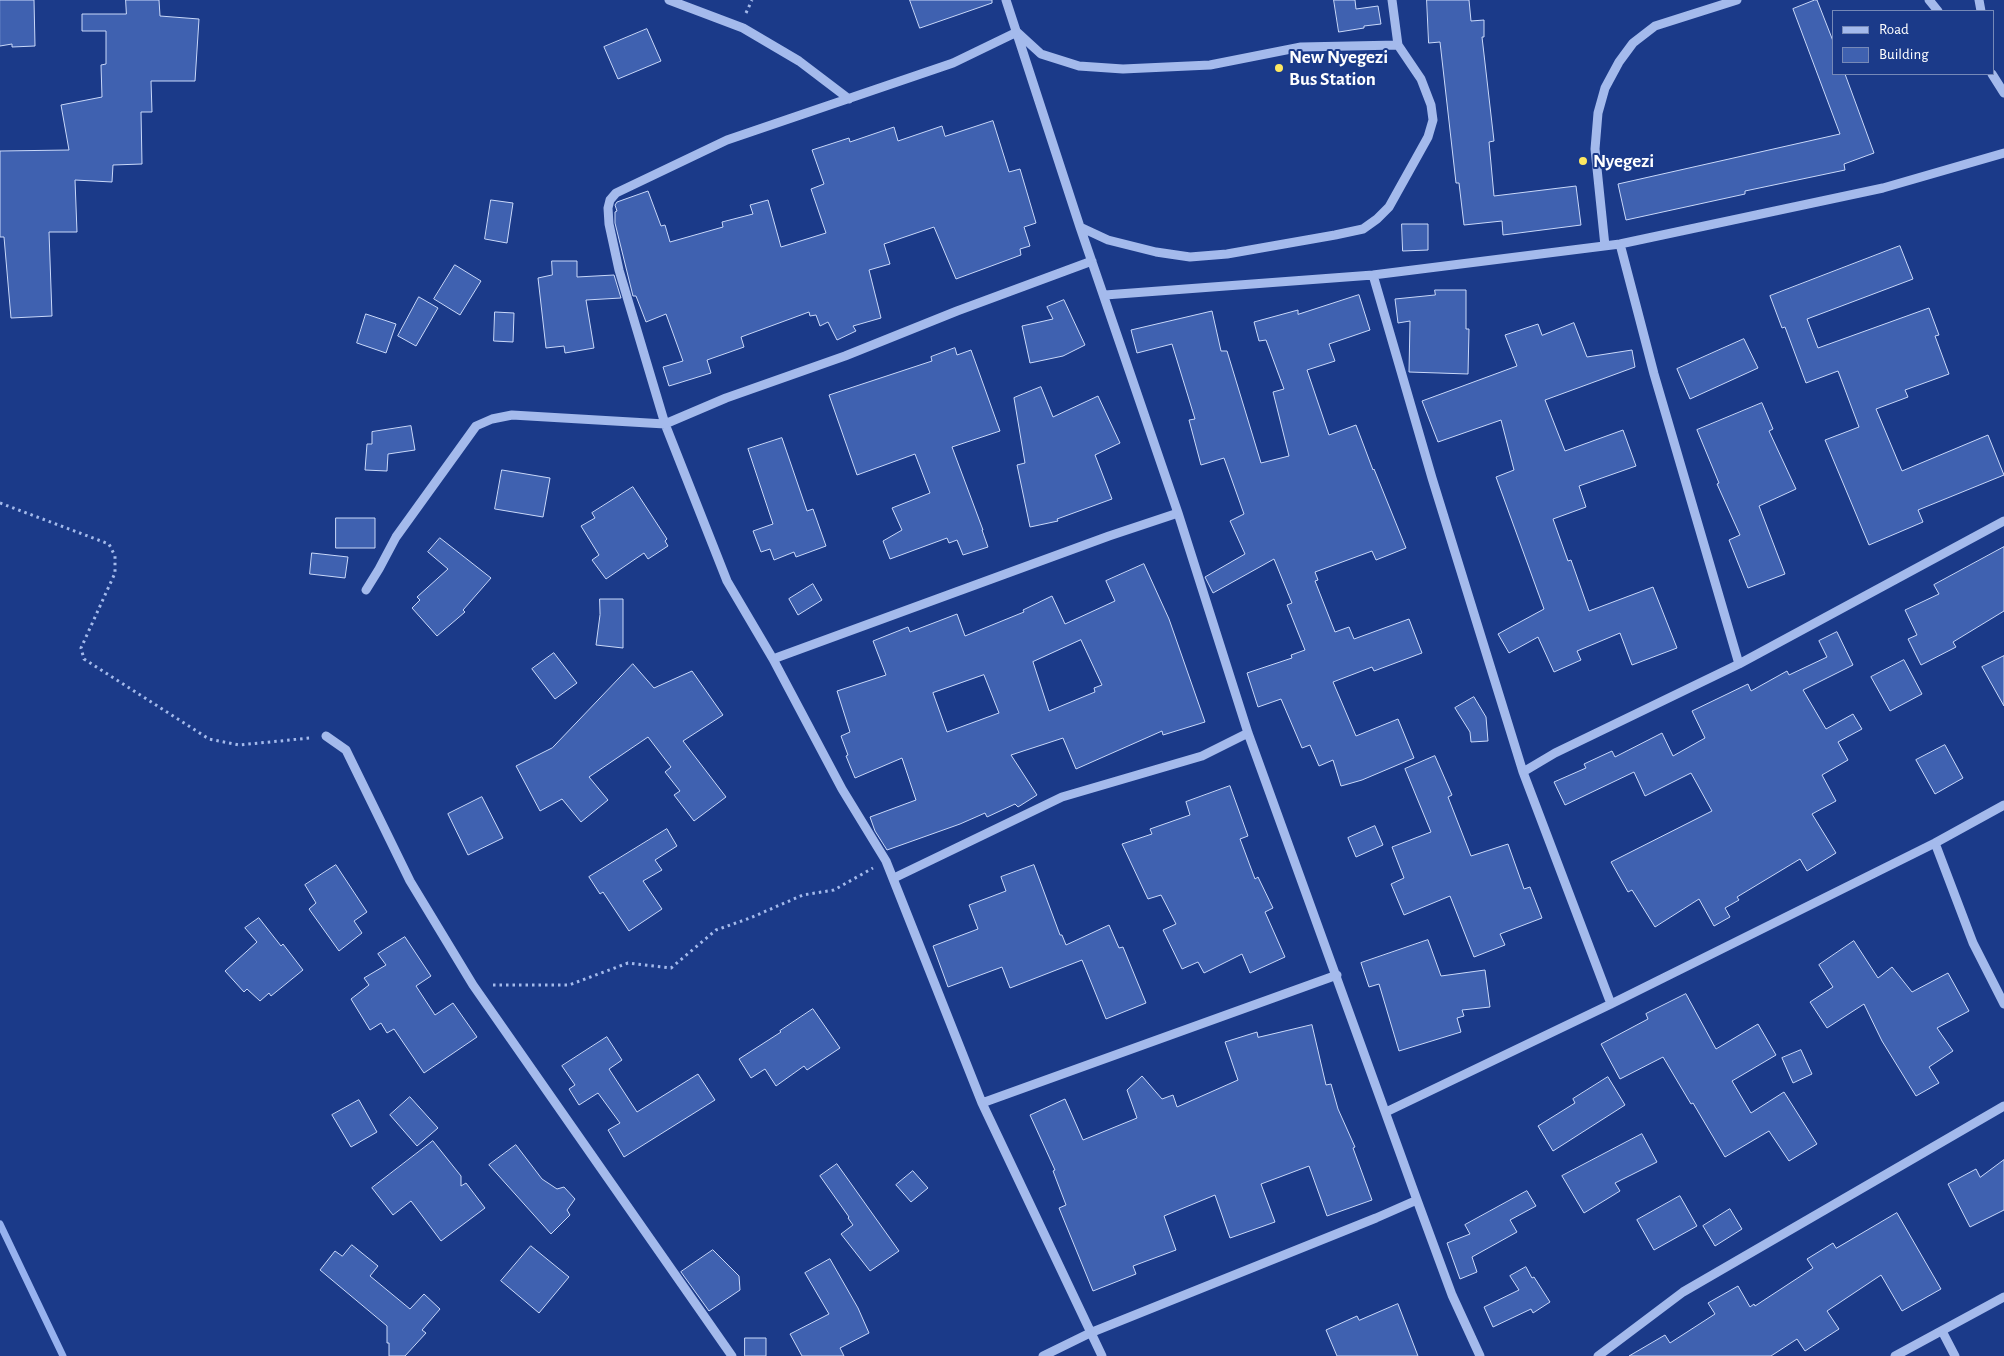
<!DOCTYPE html>
<style>
body{margin:0}
#map{position:relative;width:2004px;height:1356px;overflow:hidden;background:#1b3a89;font-family:"Alegreya Sans",sans-serif}
canvas{display:block}
.legend{position:absolute;left:1832px;top:10px;width:162px;height:65px;box-sizing:border-box;background:#1b3a89;border:1px solid #7689b8;margin:0;padding:6px 9px;list-style:none;font-size:15px;color:#fff}
.legend li{display:flex;align-items:center;gap:10px;height:25px}
.legend b{width:25px;border:1px solid #7689b8}
</style>
<div id="map">
<canvas width="2004" height="1356"></canvas>
<ul class="legend">
<li><b style="height:6px;background:#a4baec"></b>Road</li>
<li><b style="height:14px;background:#3f61b0"></b>Building</li>
</ul>
</div>
<script>
const g = document.querySelector('canvas').getContext('2d');
g.lineJoin = 'round';
function trace(path, color, width, dash) {
  g.strokeStyle = color;
  g.lineWidth = width;
  g.lineCap = dash ? 'butt' : 'round';
  g.setLineDash(dash || []);
  g.stroke(path);
}
function fill(path, color) {
  g.fillStyle = color;
  g.fill(path, 'evenodd');
}
function drawText(font, color, halo, rows, align = 'center') {
  g.font = font + ' "Alegreya Sans",sans-serif';
  g.lineWidth = 4;
  g.setLineDash([]);
  g.textBaseline = 'middle';
  g.strokeStyle = halo;
  g.fillStyle = color;
  for (const [text, x, y, turn = 0] of rows) {
    g.save();
    g.translate(x, y);
    g.rotate((+turn || 0) * Math.PI / 180);
    g.textAlign = isNaN(turn) ? turn : align;
    if (halo) g.strokeText(text, 0, 0);
    g.fillText(text, 0, 0);
    g.restore();
  }
}
trace(new Path2D(`
 M 0,1224 L 63,1356`), '#97b2ef', 7);
const building = new Path2D(`
 M 0,0 L 34,0 L 35,46 L 12,47 L 12,44 L 0,46 Z
 M 126,0 L 159,0 L 160,16 L 199,19 L 195,81 L 151,81 L 152,112 L 141,112 L 142,164 L 113,165 L 112,182 L 75,180 L 77,232 L 49,232 L 52,316 L 11,318 L 4,237 L 0,237 L 0,151 L 69,150 L 61,105 L 102,97 L 101,65 L 106,64 L 106,31 L 82,31 L 82,14 L 126,14 Z
 M 910,0 L 992,0 L 992,3 L 920,28 Z
 M 1334,0 L 1355,0 L 1356,9 L 1378,6 L 1381,24 L 1364,26 L 1364,28 L 1339,32 Z
 M 1427,0 L 1469,0 L 1471,21 L 1484,20 L 1484,37 L 1482,37 L 1494,141 L 1489,142 L 1494,196 L 1576,186 L 1581,225 L 1503,235 L 1502,221 L 1464,225 L 1459,183 L 1456,183 L 1440,42 L 1429,43 Z
 M 1815,0 L 1817,0 L 1833,41 L 1833,74 L 1845,74 L 1874,153 L 1844,164 L 1845,170 L 1745,191 L 1745,194 L 1626,220 L 1618,184 L 1840,134 L 1793,9 Z
 M 647,29 L 661,61 L 618,79 L 604,47 Z
 M 993,121 L 1009,172 L 1020,169 L 1036,223 L 1024,227 L 1030,246 L 1020,249 L 1021,255 L 956,279 L 934,227 L 884,244 L 890,264 L 869,270 L 881,318 L 853,326 L 856,331 L 837,340 L 828,322 L 820,326 L 816,315 L 810,316 L 809,312 L 741,337 L 744,347 L 707,360 L 711,373 L 669,386 L 663,367 L 683,361 L 666,314 L 646,322 L 636,296 L 633,296 L 615,223 L 615,212 L 617,211 L 615,205 L 617,202 L 648,191 L 661,226 L 665,225 L 670,242 L 723,227 L 722,222 L 753,214 L 750,205 L 768,200 L 781,247 L 826,233 L 811,189 L 824,184 L 812,150 L 849,138 L 850,142 L 894,127 L 898,141 L 942,126 L 945,136 Z
 M 491,200 L 513,203 L 507,243 L 485,239 Z
 M 1402,224 L 1428,224 L 1428,250 L 1403,251 Z
 M 1900,246 L 1913,279 L 1807,319 L 1818,348 L 1929,308 L 1939,335 L 1935,336 L 1949,374 L 1905,390 L 1908,397 L 1876,409 L 1902,471 L 1988,435 L 2004,475 L 1918,510 L 1923,522 L 1869,545 L 1825,440 L 1859,427 L 1838,371 L 1806,383 L 1785,327 L 1782,328 L 1770,296 Z
 M 552,261 L 577,261 L 577,277 L 614,275 L 621,298 L 586,300 L 594,348 L 565,353 L 564,346 L 546,348 L 538,278 L 552,275 Z
 M 455,265 L 481,281 L 460,315 L 434,299 Z
 M 1435,290 L 1466,290 L 1466,329 L 1469,329 L 1468,374 L 1409,372 L 1410,321 L 1398,323 L 1395,299 L 1435,295 Z
 M 1359,295 L 1370,330 L 1329,344 L 1335,361 L 1307,370 L 1329,435 L 1356,425 L 1373,470 L 1374,469 L 1406,548 L 1376,560 L 1372,551 L 1315,572 L 1318,580 L 1315,581 L 1335,632 L 1349,627 L 1354,639 L 1409,619 L 1422,653 L 1374,671 L 1372,667 L 1333,682 L 1356,736 L 1398,719 L 1414,758 L 1362,780 L 1341,786 L 1333,760 L 1319,766 L 1310,745 L 1302,748 L 1281,699 L 1258,707 L 1247,673 L 1292,658 L 1291,655 L 1305,650 L 1287,605 L 1292,603 L 1274,559 L 1213,593 L 1205,577 L 1245,554 L 1230,521 L 1244,514 L 1224,458 L 1201,465 L 1189,420 L 1195,419 L 1172,344 L 1137,353 L 1131,330 L 1212,311 L 1221,351 L 1227,351 L 1261,463 L 1289,456 L 1273,392 L 1284,389 L 1266,340 L 1259,341 L 1254,322 L 1298,310 L 1298,314 Z
 M 419,297 L 438,308 L 416,346 L 398,336 Z
 M 1064,300 L 1085,345 L 1063,356 L 1030,363 L 1022,326 L 1053,319 L 1047,307 Z
 M 495,312 L 514,313 L 513,342 L 494,341 Z
 M 366,314 L 396,324 L 386,353 L 357,343 Z
 M 1574,323 L 1587,357 L 1632,350 L 1635,367 L 1545,400 L 1565,451 L 1623,430 L 1636,466 L 1579,486 L 1586,507 L 1553,519 L 1568,561 L 1571,560 L 1589,611 L 1653,587 L 1677,648 L 1632,665 L 1620,633 L 1577,651 L 1581,660 L 1554,672 L 1538,637 L 1509,653 L 1498,634 L 1544,609 L 1496,477 L 1514,470 L 1501,420 L 1438,442 L 1422,401 L 1517,366 L 1505,335 L 1538,324 L 1542,335 Z
 M 1744,339 L 1758,368 L 1690,399 L 1677,369 Z
 M 955,348 L 957,355 L 971,350 L 1000,431 L 952,447 L 983,530 L 982,530 L 988,547 L 963,555 L 957,540 L 949,543 L 947,538 L 890,559 L 883,541 L 902,530 L 892,508 L 930,493 L 915,454 L 857,475 L 829,395 L 932,361 L 931,357 Z
 M 1041,387 L 1053,417 L 1098,396 L 1120,443 L 1095,455 L 1112,499 L 1057,519 L 1058,521 L 1030,527 L 1017,465 L 1025,463 L 1014,398 Z
 M 1762,403 L 1773,429 L 1769,431 L 1796,489 L 1759,506 L 1785,574 L 1748,588 L 1729,540 L 1740,535 L 1717,484 L 1719,483 L 1697,430 Z
 M 411,426 L 415,450 L 388,454 L 387,471 L 365,470 L 367,444 L 372,444 L 372,432 Z
 M 782,438 L 807,511 L 813,509 L 826,546 L 796,557 L 794,552 L 774,560 L 770,549 L 761,552 L 753,531 L 773,524 L 748,449 Z
 M 502,470 L 550,478 L 543,517 L 495,509 Z
 M 633,487 L 667,539 L 665,541 L 668,546 L 648,559 L 644,553 L 606,579 L 592,560 L 599,555 L 581,526 L 595,518 L 592,513 Z
 M 336,518 L 375,518 L 375,548 L 336,548 Z
 M 440,538 L 491,578 L 463,610 L 465,612 L 437,636 L 412,608 L 420,600 L 417,597 L 448,569 L 428,552 Z
 M 2004,547 L 2004,611 L 1953,642 L 1956,647 L 1921,665 L 1908,639 L 1917,635 L 1905,610 L 1939,594 L 1934,585 Z
 M 312,553 L 348,557 L 345,578 L 310,574 Z
 M 1144,564 L 1169,619 L 1205,722 L 1163,735 L 1162,731 L 1076,769 L 1063,738 L 1011,755 L 1037,795 L 1018,807 L 1015,804 L 987,817 L 985,813 L 960,824 L 887,850 L 875,831 L 870,817 L 916,800 L 902,758 L 855,778 L 846,756 L 848,755 L 841,736 L 850,732 L 837,691 L 886,675 L 873,641 L 908,627 L 910,632 L 957,614 L 965,636 L 1024,612 L 1023,610 L 1052,596 L 1065,624 L 1115,601 L 1106,581 ZM 1081,640 L 1102,685 L 1094,688 L 1095,692 L 1049,711 L 1033,662 ZM 984,675 L 999,713 L 947,732 L 933,693 Z
 M 813,584 L 822,600 L 798,615 L 789,599 Z
 M 600,599 L 623,599 L 623,648 L 596,645 L 600,615 Z
 M 1837,632 L 1853,665 L 1803,690 L 1826,729 L 1853,714 L 1862,729 L 1838,742 L 1848,760 L 1822,775 L 1836,801 L 1812,814 L 1836,853 L 1807,871 L 1800,859 L 1737,897 L 1739,900 L 1725,908 L 1730,917 L 1714,926 L 1699,899 L 1655,927 L 1632,890 L 1628,892 L 1611,862 L 1712,811 L 1691,773 L 1645,796 L 1634,772 L 1565,805 L 1554,782 L 1586,768 L 1584,764 L 1612,751 L 1615,757 L 1662,733 L 1673,756 L 1705,738 L 1692,711 L 1748,684 L 1751,691 L 1787,671 L 1789,675 L 1827,657 L 1819,641 Z
 M 554,653 L 577,683 L 555,699 L 532,669 Z
 M 2004,656 L 2004,706 L 1982,667 Z
 M 1904,660 L 1922,694 L 1890,711 L 1871,677 Z
 M 633,664 L 654,688 L 692,671 L 723,715 L 683,741 L 726,797 L 694,821 L 674,795 L 680,791 L 665,772 L 671,767 L 648,737 L 589,777 L 608,800 L 581,822 L 562,799 L 540,811 L 516,766 L 552,748 Z
 M 1474,697 L 1486,717 L 1488,741 L 1471,742 L 1470,732 L 1455,708 Z
 M 1945,745 L 1963,778 L 1935,794 L 1916,760 Z
 M 1435,756 L 1452,795 L 1448,797 L 1471,856 L 1508,844 L 1524,889 L 1530,887 L 1542,918 L 1500,934 L 1505,945 L 1474,957 L 1450,896 L 1404,915 L 1391,884 L 1404,878 L 1392,847 L 1431,832 L 1405,769 Z
 M 1230,786 L 1248,836 L 1240,839 L 1255,879 L 1258,877 L 1273,908 L 1265,912 L 1285,957 L 1250,973 L 1242,954 L 1204,973 L 1198,962 L 1182,969 L 1163,930 L 1176,924 L 1161,895 L 1148,899 L 1122,844 L 1152,834 L 1150,829 L 1190,815 L 1186,802 Z
 M 482,797 L 503,838 L 468,855 L 448,814 Z
 M 1375,826 L 1383,845 L 1356,857 L 1348,838 Z
 M 667,829 L 677,846 L 655,860 L 662,870 L 643,881 L 662,909 L 629,931 L 603,892 L 600,894 L 589,877 Z
 M 336,865 L 367,912 L 354,921 L 362,933 L 339,951 L 309,909 L 316,903 L 305,885 Z
 M 1034,865 L 1060,935 L 1062,935 L 1066,945 L 1109,925 L 1119,948 L 1123,947 L 1146,1003 L 1106,1019 L 1082,960 L 1010,988 L 1002,967 L 948,987 L 933,946 L 978,929 L 969,905 L 1006,891 L 1001,877 Z
 M 259,918 L 281,946 L 283,944 L 303,970 L 271,996 L 269,993 L 260,1001 L 247,989 L 244,992 L 225,971 L 257,942 L 245,928 Z
 M 405,937 L 431,976 L 416,986 L 435,1015 L 453,1003 L 477,1037 L 424,1073 L 394,1029 L 387,1033 L 381,1023 L 370,1030 L 351,999 L 369,985 L 364,978 L 386,965 L 378,954 Z
 M 1428,940 L 1441,976 L 1485,970 L 1490,1007 L 1462,1010 L 1464,1016 L 1457,1018 L 1461,1032 L 1399,1051 L 1379,984 L 1369,987 L 1361,963 Z
 M 1854,941 L 1878,978 L 1892,967 L 1912,992 L 1948,973 L 1969,1011 L 1937,1028 L 1953,1051 L 1929,1067 L 1939,1083 L 1916,1096 L 1882,1041 L 1864,1004 L 1827,1028 L 1810,1002 L 1833,987 L 1819,965 Z
 M 1686,994 L 1716,1049 L 1758,1024 L 1776,1055 L 1732,1081 L 1751,1113 L 1784,1092 L 1817,1144 L 1789,1161 L 1769,1131 L 1725,1157 L 1693,1103 L 1691,1104 L 1663,1057 L 1620,1079 L 1601,1044 L 1648,1019 L 1646,1014 Z
 M 813,1009 L 840,1048 L 807,1070 L 804,1066 L 776,1086 L 765,1069 L 751,1078 L 739,1059 L 781,1032 L 780,1031 Z
 M 1312,1025 L 1326,1085 L 1331,1084 L 1338,1109 L 1355,1147 L 1353,1148 L 1372,1200 L 1327,1216 L 1309,1166 L 1261,1184 L 1275,1222 L 1230,1238 L 1215,1195 L 1164,1216 L 1176,1250 L 1133,1266 L 1136,1274 L 1093,1291 L 1059,1208 L 1066,1205 L 1053,1171 L 1055,1170 L 1030,1115 L 1065,1099 L 1083,1140 L 1137,1118 L 1127,1090 L 1142,1076 L 1162,1099 L 1173,1095 L 1177,1107 L 1238,1080 L 1225,1042 L 1257,1032 L 1258,1037 Z
 M 607,1037 L 622,1060 L 609,1069 L 637,1112 L 698,1074 L 715,1100 L 624,1157 L 608,1130 L 620,1123 L 598,1093 L 579,1105 L 569,1089 L 575,1085 L 562,1066 Z
 M 1801,1050 L 1812,1074 L 1793,1083 L 1782,1058 Z
 M 1608,1077 L 1625,1105 L 1553,1151 L 1538,1126 L 1575,1103 L 1573,1099 Z
 M 410,1097 L 438,1128 L 417,1146 L 390,1115 Z
 M 359,1100 L 377,1132 L 351,1147 L 332,1115 Z
 M 1642,1134 L 1657,1162 L 1615,1183 L 1620,1191 L 1584,1213 L 1562,1176 Z
 M 433,1141 L 461,1176 L 461,1186 L 466,1183 L 485,1208 L 441,1241 L 411,1201 L 393,1215 L 372,1188 Z
 M 516,1145 L 542,1179 L 557,1189 L 564,1187 L 575,1199 L 567,1210 L 570,1215 L 551,1234 L 489,1165 Z
 M 2004,1160 L 2004,1210 L 1970,1227 L 1948,1184 L 1976,1169 L 1980,1177 Z
 M 837,1164 L 899,1251 L 870,1271 L 841,1234 L 853,1225 L 848,1218 L 849,1217 L 820,1176 Z
 M 913,1171 L 928,1188 L 911,1202 L 896,1185 Z
 M 1527,1191 L 1536,1206 L 1510,1220 L 1517,1232 L 1472,1257 L 1477,1272 L 1460,1279 L 1447,1243 L 1470,1234 L 1465,1225 Z
 M 1680,1196 L 1697,1226 L 1654,1250 L 1637,1220 Z
 M 1730,1209 L 1742,1229 L 1715,1246 L 1703,1226 Z
 M 1897,1213 L 1941,1289 L 1902,1311 L 1881,1275 L 1827,1311 L 1839,1329 L 1805,1351 L 1797,1339 L 1771,1356 L 1629,1356 L 1665,1335 L 1670,1343 L 1715,1314 L 1708,1303 L 1738,1286 L 1750,1307 L 1754,1304 L 1755,1306 L 1813,1268 L 1807,1259 L 1833,1243 L 1836,1248 Z
 M 352,1245 L 378,1266 L 370,1276 L 410,1309 L 424,1294 L 440,1309 L 422,1330 L 426,1333 L 405,1356 L 389,1356 L 389,1343 L 387,1343 L 387,1326 L 320,1270 L 335,1251 L 342,1256 Z
 M 531,1246 L 569,1277 L 539,1313 L 501,1281 Z
 M 713,1250 L 739,1276 L 740,1290 L 709,1311 L 681,1272 Z
 M 830,1259 L 858,1308 L 869,1333 L 840,1348 L 844,1356 L 802,1356 L 790,1334 L 829,1314 L 805,1273 Z
 M 1526,1267 L 1532,1278 L 1534,1277 L 1550,1302 L 1533,1313 L 1531,1309 L 1493,1327 L 1484,1307 L 1519,1290 L 1510,1276 Z
 M 1398,1304 L 1418,1356 L 1337,1356 L 1326,1330 L 1357,1316 L 1359,1320 Z
 M 745,1338 L 766,1338 L 766,1356 L 745,1356 Z`);
fill(building, '#3f61b0');
trace(building, '#c9d8f9', 1);
trace(new Path2D(`
 M 746,13 L 752,0
 M 0,503 L 109,544 L 115,556 L 115,573 L 81,648 L 84,659 L 209,739 L 239,745 L 310,738
 M 493,985 L 569,985 L 628,963 L 671,968 L 716,930 L 750,918 L 803,895 L 834,890 L 873,868`), '#a4baec', 3, [2.5, 4]);
trace(new Path2D(`
 M 669,0 L 743,28 L 799,61 L 849,99
 M 1006,0 L 1080,227 L 1178,513 L 1248,733 L 1417,1200 L 1452,1295 L 1480,1356
 M 1929,0 L 1938,11
 M 1979,0 L 1981,11
 M 1992,74 L 2004,93
 M 1080,227 L 1108,240 L 1156,252 L 1190,257 L 1227,254 L 1335,235 L 1363,229 L 1377,219 L 1389,207 L 1418,155 L 1428,137 L 1433,120 L 1431,105 L 1421,79 L 1398,45 L 1392,0
 M 1620,244 L 1654,374 L 1739,664
 M 1605,246 L 1595,149 L 1598,113 L 1605,88 L 1619,62 L 1633,43 L 1655,26 L 1737,0
 M 1373,275 L 1432,478 L 1523,772 L 1611,1004
 M 1105,295 L 1373,275 L 1620,244 L 1883,188 L 2004,153
 M 366,590 L 379,569 L 396,537 L 476,426 L 492,419 L 512,415 L 665,424 L 726,398 L 845,356 L 957,311 L 1092,261
 M 773,659 L 1109,536 L 1178,513
 M 326,736 L 346,750 L 410,881 L 473,985 L 732,1356
 M 1523,772 L 1555,753 L 1739,664 L 2004,521
 M 1935,843 L 1973,943 L 2004,1004
 M 894,878 L 1062,797 L 1202,756 L 1248,733
 M 982,1103 L 1337,975
 M 1386,1112 L 1611,1004 L 1935,843 L 2004,805
 M 1942,1331 L 1955,1356
 M 1043,1356 L 1090,1333 L 1376,1218 L 1417,1200
 M 1102,1356 L 982,1103 L 886,861 L 842,789 L 773,659 L 727,581 L 665,424 L 619,270 L 609,224 L 608,208 L 610,200 L 616,193 L 727,140 L 953,63 L 1017,32 L 1041,54 L 1079,66 L 1123,69 L 1210,65 L 1301,47 L 1398,45
 M 1598,1356 L 1683,1292 L 2004,1106
 M 1895,1356 L 2004,1297`), '#a4baec', 9);
for (const [x, y, r, color] of [
 [1279,68,5,"#fee861"],
 [1583,161,5,"#fee861"]
]) {
  const dot = new Path2D();
  dot.arc(x, y, r, 0, 2 * Math.PI);
  g.fillStyle = color;
  g.fill(dot);
  trace(dot, '#1b3a89', 2);
}
drawText('bold 19px', '#fff', '#1b3a89', [
 ["New Nyegezi",1289,57],
 ["Bus Station",1289,79],
 ["Nyegezi",1593,161]
], 'left');
</script>
